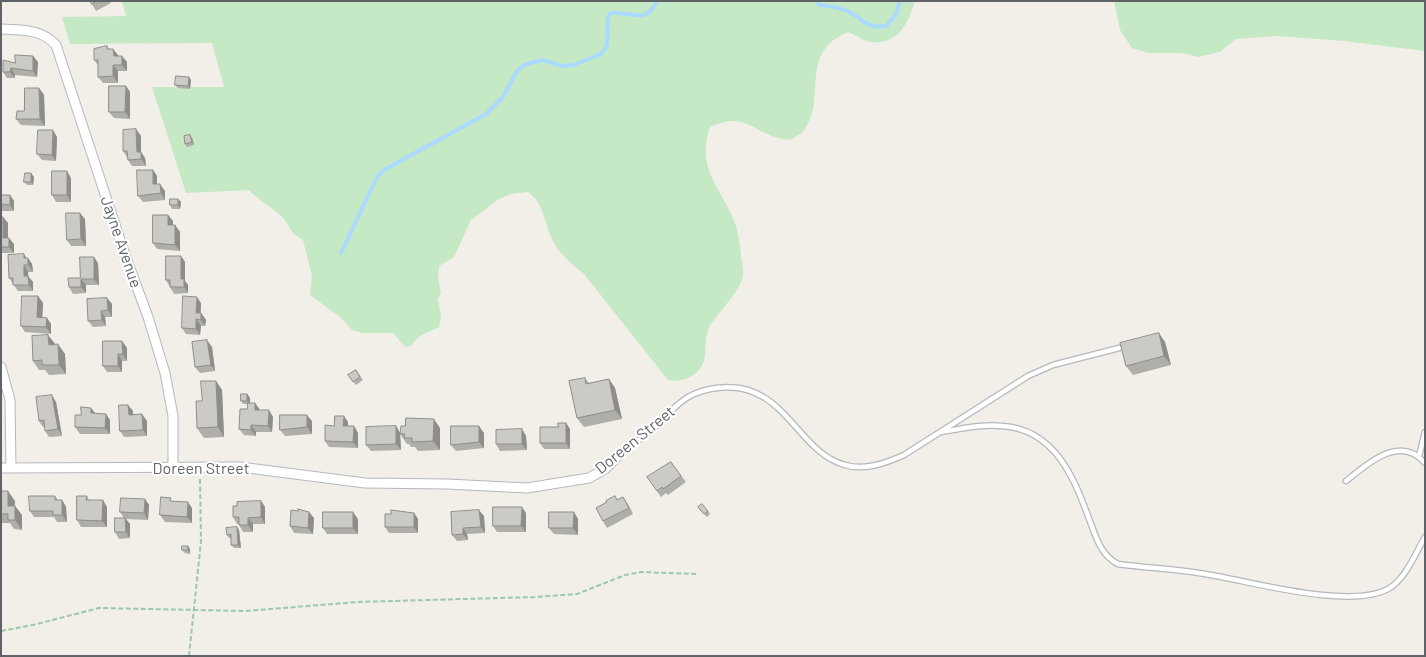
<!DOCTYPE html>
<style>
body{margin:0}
#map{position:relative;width:1426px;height:657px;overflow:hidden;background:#f1efe8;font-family:Barlow,sans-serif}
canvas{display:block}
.frame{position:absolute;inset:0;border:2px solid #5f6368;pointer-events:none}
</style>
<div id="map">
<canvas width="1426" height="657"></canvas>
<div class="frame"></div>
</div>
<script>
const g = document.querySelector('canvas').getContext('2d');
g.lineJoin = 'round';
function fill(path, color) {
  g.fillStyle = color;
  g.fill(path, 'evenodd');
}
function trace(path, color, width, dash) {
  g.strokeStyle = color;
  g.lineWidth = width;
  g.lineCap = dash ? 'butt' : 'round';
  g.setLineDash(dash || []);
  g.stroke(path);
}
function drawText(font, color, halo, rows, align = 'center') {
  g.font = font + ' Barlow,sans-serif';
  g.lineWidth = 4;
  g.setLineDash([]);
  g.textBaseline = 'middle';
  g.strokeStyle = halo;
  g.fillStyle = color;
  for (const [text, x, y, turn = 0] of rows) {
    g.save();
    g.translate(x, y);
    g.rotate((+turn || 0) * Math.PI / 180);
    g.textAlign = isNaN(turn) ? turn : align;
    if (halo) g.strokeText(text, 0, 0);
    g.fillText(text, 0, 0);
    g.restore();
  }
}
fill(new Path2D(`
 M 122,1 L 915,1 C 908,23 899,45 870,42 C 863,41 855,34 848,32 C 797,53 828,99 804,130 C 801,134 795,137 791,140 C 753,137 749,109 710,127 C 695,172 724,189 736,226 C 739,236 740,247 741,257 C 742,262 744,270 743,276 C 739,296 711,317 707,333 C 705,342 706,352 704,360 C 700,376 682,383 668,380 L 584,274 C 573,265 561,256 554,243 C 544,225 545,204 528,192 L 511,194 L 499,199 L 471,220 L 454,257 L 439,266 L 438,277 L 441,294 L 438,299 L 441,317 L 439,327 L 418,337 L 411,346 L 405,347 L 393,333 L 363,333 L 352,330 L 340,317 L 310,295 L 312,276 L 303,240 C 287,231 291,225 280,215 C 270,206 258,200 249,190 L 186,193 L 152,87 L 224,87 L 212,43 L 70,44 L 62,17 L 126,16 Z
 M 1114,1 L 1425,1 L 1425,51 L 1344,41 L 1278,36 L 1236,39 L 1220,52 L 1198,57 L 1183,53 L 1149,53 L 1132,48 L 1120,30 Z`), '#c5e8c5');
trace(new Path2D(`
 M 818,1 L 819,5 C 828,6 838,7 847,11 C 863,18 865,29 886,26 L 895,16 L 900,1
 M 341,253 L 377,177 L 384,170 L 486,114 L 503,97 L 517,71 L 524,65 L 542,60 L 562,66 L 574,65 L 601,54 L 607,46 L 608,17 L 611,13 C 632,11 645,26 657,1`), '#aadaff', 4);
const service = new Path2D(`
 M 941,432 C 961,429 981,424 1002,426 C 1056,429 1075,480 1091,524 C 1097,540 1102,556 1118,564 C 1147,568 1176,569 1205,574 C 1250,581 1348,610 1388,589 C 1405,580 1415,554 1425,537
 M 620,454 C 629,447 639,441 648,433 C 663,421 676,402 694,394 C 708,388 724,386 739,388 C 789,396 801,453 845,465 C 865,471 886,463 904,455 L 1028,376 L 1053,365 L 1119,348
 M 1419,456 L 1425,432
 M 1346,481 C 1368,463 1400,434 1425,463`);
const minor = new Path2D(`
 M 1,29 C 22,30 42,29 56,45 L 125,255 L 148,317 L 165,373 L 173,416 L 173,468
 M 1,367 L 10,400 L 11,468
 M 1,468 L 240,467 L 365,483 L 447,484 L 527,488 L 589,478 L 605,469 L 620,454`);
trace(service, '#b5b8bc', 7);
trace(minor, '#b5b8bc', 11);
trace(new Path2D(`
 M 1,631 L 33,625 L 99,608 L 246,611 L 357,602 L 535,597 L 577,594 L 625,575 L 641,572 L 696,574
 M 189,656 L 201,541 L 200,478`), '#9cc7a9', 2, [5, 2.5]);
trace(service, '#fff', 4.5);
trace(minor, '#fff', 9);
fill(new Path2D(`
 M 90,1 L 110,1 L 111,3 L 96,11 Z
 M 107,46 L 109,49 L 127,62 L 127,71 L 118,71 L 118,83 L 103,83 L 98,77 L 98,65 L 94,60 Z
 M 33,56 L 38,62 L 37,77 L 15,75 L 15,78 L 7,78 L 3,72 L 15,63 Z
 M 191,80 L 190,89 L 178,88 L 175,85 Z
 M 126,86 L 130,92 L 130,119 L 114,118 L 109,112 Z
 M 39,88 L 44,95 L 45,126 L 21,125 L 16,119 L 24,111 Z
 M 136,129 L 141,136 L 141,152 L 145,158 L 146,166 L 132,166 L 128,160 L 127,157 L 123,151 Z
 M 57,137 L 56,161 L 42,160 L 37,154 Z
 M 192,138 L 194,145 L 187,147 L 185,144 Z
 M 153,170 L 157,176 L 157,184 L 165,191 L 165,200 L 143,202 L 138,196 Z
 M 34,177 L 33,185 L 27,185 L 24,182 Z
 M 71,178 L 71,202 L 56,202 L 52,195 Z
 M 1,195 L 10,195 L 14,201 L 14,211 L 2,211 L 1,209 Z
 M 178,199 L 181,202 L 180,209 L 172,209 L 170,205 Z
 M 168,215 L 173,221 L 173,225 L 175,225 L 180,232 L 180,251 L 157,249 L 153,243 Z
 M 1,217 L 3,217 L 8,223 L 8,238 L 14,244 L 14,253 L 1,253 Z
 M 85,219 L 86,246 L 71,246 L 67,240 Z
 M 24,254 L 26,258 L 28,258 L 32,264 L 33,272 L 28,272 L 28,276 L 33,282 L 33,291 L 18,291 L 9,278 Z
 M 181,256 L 185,262 L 185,281 L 188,285 L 188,293 L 174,294 L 166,280 Z
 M 98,263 L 99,285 L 86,285 L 86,293 L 73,294 L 69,287 Z
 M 38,296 L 43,303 L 42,318 L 47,318 L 51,324 L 51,334 L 25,332 L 21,326 Z
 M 107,298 L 112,304 L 112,317 L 105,317 L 106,326 L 93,327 L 88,321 Z
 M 201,303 L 201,313 L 206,320 L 205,326 L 201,326 L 200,335 L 186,334 L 182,328 Z
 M 48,335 L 55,344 L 65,354 L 66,374 L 49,375 L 45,370 L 39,370 L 33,361 Z
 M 122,341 L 127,348 L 127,361 L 122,361 L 122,372 L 107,372 L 103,366 Z
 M 1165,342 L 1171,365 L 1133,375 L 1126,366 Z
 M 212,347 L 215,371 L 200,373 L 195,367 Z
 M 356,370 L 363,380 L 356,385 L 348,375 Z
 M 585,378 L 589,383 L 609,379 L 615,388 L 622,419 L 584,427 L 577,418 Z
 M 216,381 L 222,390 L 224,437 L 204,438 L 197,428 L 202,401 Z
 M 247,394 L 250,398 L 250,403 L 255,403 L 260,410 L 273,417 L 272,432 L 256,432 L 256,436 L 244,435 L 239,429 L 247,409 L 248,404 L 243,404 L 241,401 Z
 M 56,402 L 62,436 L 49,437 L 45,431 L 45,427 L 43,427 L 39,421 Z
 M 128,405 L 133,411 L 133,415 L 147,421 L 147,436 L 124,437 L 120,431 Z
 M 91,408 L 95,414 L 110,420 L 110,434 L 80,434 L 75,427 L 81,415 Z
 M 312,421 L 312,434 L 285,436 L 280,430 Z
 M 348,422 L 348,426 L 354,426 L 358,433 L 358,448 L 329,447 L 325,441 L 334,426 Z
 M 566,423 L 570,429 L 570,449 L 544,449 L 540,443 L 558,427 Z
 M 396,426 L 400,433 L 401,450 L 371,451 L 366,445 Z
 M 440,428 L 440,450 L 418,451 L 415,447 L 411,447 L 409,444 L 407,444 L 400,434 Z
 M 522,429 L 526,436 L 527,450 L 500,451 L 496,444 Z
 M 484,433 L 484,448 L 456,451 L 451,445 Z
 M 671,462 L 686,482 L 668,495 L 666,493 L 661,497 L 647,477 Z
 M 1,491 L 15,501 L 15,506 L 22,515 L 22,530 L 14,529 L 10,523 L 1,523 Z
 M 55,496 L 58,500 L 62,500 L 66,507 L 67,522 L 57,522 L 54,517 L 34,517 L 30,511 Z
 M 87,496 L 89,500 L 107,507 L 107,527 L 81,527 L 77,520 Z
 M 615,496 L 617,500 L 623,497 L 627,503 L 633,514 L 607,528 L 603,521 L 607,502 Z
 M 145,499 L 149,505 L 148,520 L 126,519 L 130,524 L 130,538 L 119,539 L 115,532 L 124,518 L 120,512 Z
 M 173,501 L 192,508 L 192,523 L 165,522 L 160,515 Z
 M 261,501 L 265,507 L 265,524 L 253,524 L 253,532 L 243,532 L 239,525 L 239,524 L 237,524 L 233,517 L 237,506 Z
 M 700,510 L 708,511 L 710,514 L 707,517 Z
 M 451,512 L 484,516 L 485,533 L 467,534 L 468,540 L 457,541 L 452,535 Z
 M 574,512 L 578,519 L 578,535 L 554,534 L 549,528 Z
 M 414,513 L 418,519 L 418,533 L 389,533 L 385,527 Z
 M 526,513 L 526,532 L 497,532 L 493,526 Z
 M 314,518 L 313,534 L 294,533 L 290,526 Z
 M 358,519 L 358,534 L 327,534 L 323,528 Z
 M 237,527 L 239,530 L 241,548 L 234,548 L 231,545 L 231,538 L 229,538 L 227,535 Z
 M 190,549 L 190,554 L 185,553 L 182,550 Z`), '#afaea9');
fill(new Path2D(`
 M 113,49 L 118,55 L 118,62 L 114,56 Z
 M 33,56 L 38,62 L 37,77 L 33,71 Z
 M 122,56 L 127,62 L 127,71 L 122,65 Z
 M 113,65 L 118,71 L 118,83 L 113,76 Z
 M 11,68 L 15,75 L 15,78 L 10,72 Z
 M 189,77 L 191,80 L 190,89 L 188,86 Z
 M 126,86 L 130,92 L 130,119 L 125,112 Z
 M 39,88 L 44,95 L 45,126 L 40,119 Z
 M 136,129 L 141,136 L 141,152 L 145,158 L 146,166 L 137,152 Z
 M 53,130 L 57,137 L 56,161 L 52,155 Z
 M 190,135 L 192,138 L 194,145 L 192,142 Z
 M 153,170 L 157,176 L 157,191 L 153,184 Z
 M 67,171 L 71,178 L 71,202 L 67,195 Z
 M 31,173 L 34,177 L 33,185 L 31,182 Z
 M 160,184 L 165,191 L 165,200 L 161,193 Z
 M 10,195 L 14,201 L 14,211 L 10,205 Z
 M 178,199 L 181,202 L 180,209 L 178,205 Z
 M 80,213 L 85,219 L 86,246 L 81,239 Z
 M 168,215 L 173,221 L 173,231 L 168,225 Z
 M 3,217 L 8,223 L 8,244 L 3,238 Z
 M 175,225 L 180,232 L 180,251 L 175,245 Z
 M 9,238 L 14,244 L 14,253 L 9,247 Z
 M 24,254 L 28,261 L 28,258 L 32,264 L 33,272 L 24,258 Z
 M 181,256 L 185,262 L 185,281 L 188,285 L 188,293 L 184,287 L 181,279 Z
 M 94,257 L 98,263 L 99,285 L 94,279 Z
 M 24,265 L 28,272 L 29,282 L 24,276 Z
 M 28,276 L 33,282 L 33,291 L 29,285 Z
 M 81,279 L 86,285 L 86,293 L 81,287 Z
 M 38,296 L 43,303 L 42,324 L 37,317 Z
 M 197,297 L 201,303 L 200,319 L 196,313 Z
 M 107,298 L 112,304 L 112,317 L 108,310 Z
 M 101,311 L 105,317 L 106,326 L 102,320 Z
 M 201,313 L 206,320 L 205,326 L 201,320 Z
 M 47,318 L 51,324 L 51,334 L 46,327 Z
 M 196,319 L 201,326 L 200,335 L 196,329 Z
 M 1159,333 L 1165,342 L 1171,365 L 1164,356 Z
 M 48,335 L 55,344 L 49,345 Z
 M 207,340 L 212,347 L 215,371 L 211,365 Z
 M 122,341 L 127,348 L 127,361 L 123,354 Z
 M 58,344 L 65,354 L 66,374 L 59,365 Z
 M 118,354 L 122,361 L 122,372 L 118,366 Z
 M 609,379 L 615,388 L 622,419 L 615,410 Z
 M 216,381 L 222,390 L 224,437 L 218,427 Z
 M 247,394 L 250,398 L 250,404 L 247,401 Z
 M 52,395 L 56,402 L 62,436 L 58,429 Z
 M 255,403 L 260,410 L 260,416 L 255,410 Z
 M 128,405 L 133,411 L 133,421 L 129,415 Z
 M 91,408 L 96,414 L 91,413 Z
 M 269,410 L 273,417 L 272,432 L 268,426 Z
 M 106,414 L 110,420 L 110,434 L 105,428 Z
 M 142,414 L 147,421 L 147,436 L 143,430 Z
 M 307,415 L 312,421 L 312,434 L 307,427 Z
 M 344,416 L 348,422 L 348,433 L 343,426 Z
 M 434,419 L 440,428 L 440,450 L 433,441 Z
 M 566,423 L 570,429 L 570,449 L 566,443 Z
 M 251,425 L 256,432 L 256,436 L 251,430 Z
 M 354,426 L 358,433 L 358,448 L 353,442 Z
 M 396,426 L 400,433 L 401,450 L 396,444 Z
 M 479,426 L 484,433 L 484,448 L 479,442 Z
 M 522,429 L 526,436 L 527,450 L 522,444 Z
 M 8,491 L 15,501 L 14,515 L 8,506 Z
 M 623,497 L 627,503 L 633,514 L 629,508 Z
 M 145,499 L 149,505 L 148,520 L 144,513 Z
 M 62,500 L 66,507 L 67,522 L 62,515 Z
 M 103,500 L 107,507 L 107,527 L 102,521 Z
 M 261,501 L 265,507 L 265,524 L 261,517 Z
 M 188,502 L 192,508 L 192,523 L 187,517 Z
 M 15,506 L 22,515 L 22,530 L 15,520 Z
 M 522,507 L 526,513 L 526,532 L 521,526 Z
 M 479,510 L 484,516 L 485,533 L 481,527 Z
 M 309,512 L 314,518 L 313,534 L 308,528 Z
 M 353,512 L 358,519 L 358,534 L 353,528 Z
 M 574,512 L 578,519 L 578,535 L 573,528 Z
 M 414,513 L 418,519 L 418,533 L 414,527 Z
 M 125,518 L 130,524 L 130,538 L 126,532 Z
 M 248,518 L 253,524 L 253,532 L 248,525 Z
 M 237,527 L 239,530 L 241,548 L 238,545 Z
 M 463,528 L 467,534 L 468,540 L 463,534 Z
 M 188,546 L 190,549 L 190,554 L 188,550 Z`), '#8f8d8a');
const building = new Path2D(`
 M 90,1 L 97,1 L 92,4 Z
 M 107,46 L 107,49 L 113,49 L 114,56 L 122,56 L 122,65 L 113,65 L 113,76 L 98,77 L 98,60 L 94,60 L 94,49 Z
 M 15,55 L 33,56 L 33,71 L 11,68 L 10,72 L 3,72 L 3,60 L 15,63 Z
 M 176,76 L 189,77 L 188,86 L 175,85 Z
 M 109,86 L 126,86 L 125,112 L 109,112 Z
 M 25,88 L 39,88 L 40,119 L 16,119 L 17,111 L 24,111 Z
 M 136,129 L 137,152 L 141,152 L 141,159 L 128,160 L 127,151 L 123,151 L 123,130 Z
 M 38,130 L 53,130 L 52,155 L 37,154 Z
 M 190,135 L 192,142 L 185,144 L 184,136 Z
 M 137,170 L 153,170 L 153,184 L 160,184 L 161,193 L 138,196 Z
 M 52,171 L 67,171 L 67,195 L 52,195 Z
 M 25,173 L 31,173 L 31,182 L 24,182 Z
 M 1,195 L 10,195 L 10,205 L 1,204 Z
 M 170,199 L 178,199 L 178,205 L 170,205 Z
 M 66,213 L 80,213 L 81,239 L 67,240 Z
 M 153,215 L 168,215 L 168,225 L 175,225 L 175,245 L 153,243 Z
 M 1,217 L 3,217 L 3,238 L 9,238 L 9,247 L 1,247 Z
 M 24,254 L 24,258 L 28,258 L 28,265 L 24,265 L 24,276 L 28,276 L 29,285 L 13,285 L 13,278 L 9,278 L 8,255 Z
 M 166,256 L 181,256 L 181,279 L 184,279 L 184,287 L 170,287 L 170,280 L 166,280 Z
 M 80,257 L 94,257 L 94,279 L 81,279 L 81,287 L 69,287 L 68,278 L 80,278 Z
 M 22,296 L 38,296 L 37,317 L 47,318 L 46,327 L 21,326 Z
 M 183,296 L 197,297 L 196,313 L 201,313 L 201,320 L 196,319 L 196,329 L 182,328 Z
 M 107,298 L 108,310 L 101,311 L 102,320 L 88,321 L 87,299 Z
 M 1159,333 L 1164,356 L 1126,366 L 1120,343 Z
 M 48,335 L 49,345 L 58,344 L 59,365 L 42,365 L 42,360 L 33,361 L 32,336 Z
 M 207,340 L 211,365 L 195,367 L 192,342 Z
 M 103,341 L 122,341 L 123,354 L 118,354 L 118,366 L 103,366 Z
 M 356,370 L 360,377 L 353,382 L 348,375 Z
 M 585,378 L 586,384 L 609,379 L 615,410 L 577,418 L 569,381 Z
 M 201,381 L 216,381 L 218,427 L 197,428 L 196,401 L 202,401 Z
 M 241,394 L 247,394 L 247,401 L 241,401 Z
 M 52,395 L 58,429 L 45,431 L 44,420 L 39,421 L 36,397 Z
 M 248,403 L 255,403 L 255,410 L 269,410 L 268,426 L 251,425 L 251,430 L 239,429 L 240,409 L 247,409 Z
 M 119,405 L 128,405 L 129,415 L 142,414 L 143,430 L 120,431 Z
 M 81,407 L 91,408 L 91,413 L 106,414 L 105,428 L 75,427 L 75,415 L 81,415 Z
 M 280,415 L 307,415 L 307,427 L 280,430 Z
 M 335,416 L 344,416 L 343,426 L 354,426 L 353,442 L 325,441 L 325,425 L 334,426 Z
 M 406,418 L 434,419 L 433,441 L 412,442 L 412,438 L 404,438 L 405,434 L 400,434 L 401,426 L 405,426 Z
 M 558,423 L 566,423 L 566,443 L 540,443 L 540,427 L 558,427 Z
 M 396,426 L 396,444 L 366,445 L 366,427 Z
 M 451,426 L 479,426 L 479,442 L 451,445 Z
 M 522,429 L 522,444 L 496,444 L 496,430 Z
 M 671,462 L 681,476 L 663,489 L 662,487 L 657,491 L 647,477 Z
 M 1,491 L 8,491 L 8,506 L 15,506 L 15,520 L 8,520 L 8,514 L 1,514 Z
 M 29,496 L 55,496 L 55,500 L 62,500 L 62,515 L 53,515 L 53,511 L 30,511 Z
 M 77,496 L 87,496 L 86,500 L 103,500 L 102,521 L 77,520 Z
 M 615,496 L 617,500 L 623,497 L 629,508 L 603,521 L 596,508 L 607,502 L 606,501 Z
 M 161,497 L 171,498 L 170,501 L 188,502 L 187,517 L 160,515 Z
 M 121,498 L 145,499 L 144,513 L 120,512 Z
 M 261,501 L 261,517 L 248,518 L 248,525 L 239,525 L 239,517 L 233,517 L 233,506 L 237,506 L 237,502 Z
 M 702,504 L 708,511 L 704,514 L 698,507 Z
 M 493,507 L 522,507 L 521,526 L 493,526 Z
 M 298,509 L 309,512 L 308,528 L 290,526 L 291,510 L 298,511 Z
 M 391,510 L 414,513 L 414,527 L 385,527 L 385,514 L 391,514 Z
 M 479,510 L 481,527 L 463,528 L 463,534 L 452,535 L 451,512 Z
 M 323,512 L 353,512 L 353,528 L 323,528 Z
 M 549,512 L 574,512 L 573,528 L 549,528 Z
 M 115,518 L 125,518 L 126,532 L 115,532 Z
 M 237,527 L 238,545 L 231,545 L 231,534 L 227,535 L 226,528 Z
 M 182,546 L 188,546 L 188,550 L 182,550 Z`);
fill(building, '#cccac5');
trace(building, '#8f8d8a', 1);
drawText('16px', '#5f6368', '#fff', [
 ["Jayne Avenue",121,242,71],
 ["Doreen Street",635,440,-39],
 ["Doreen Street",201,469]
]);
</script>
